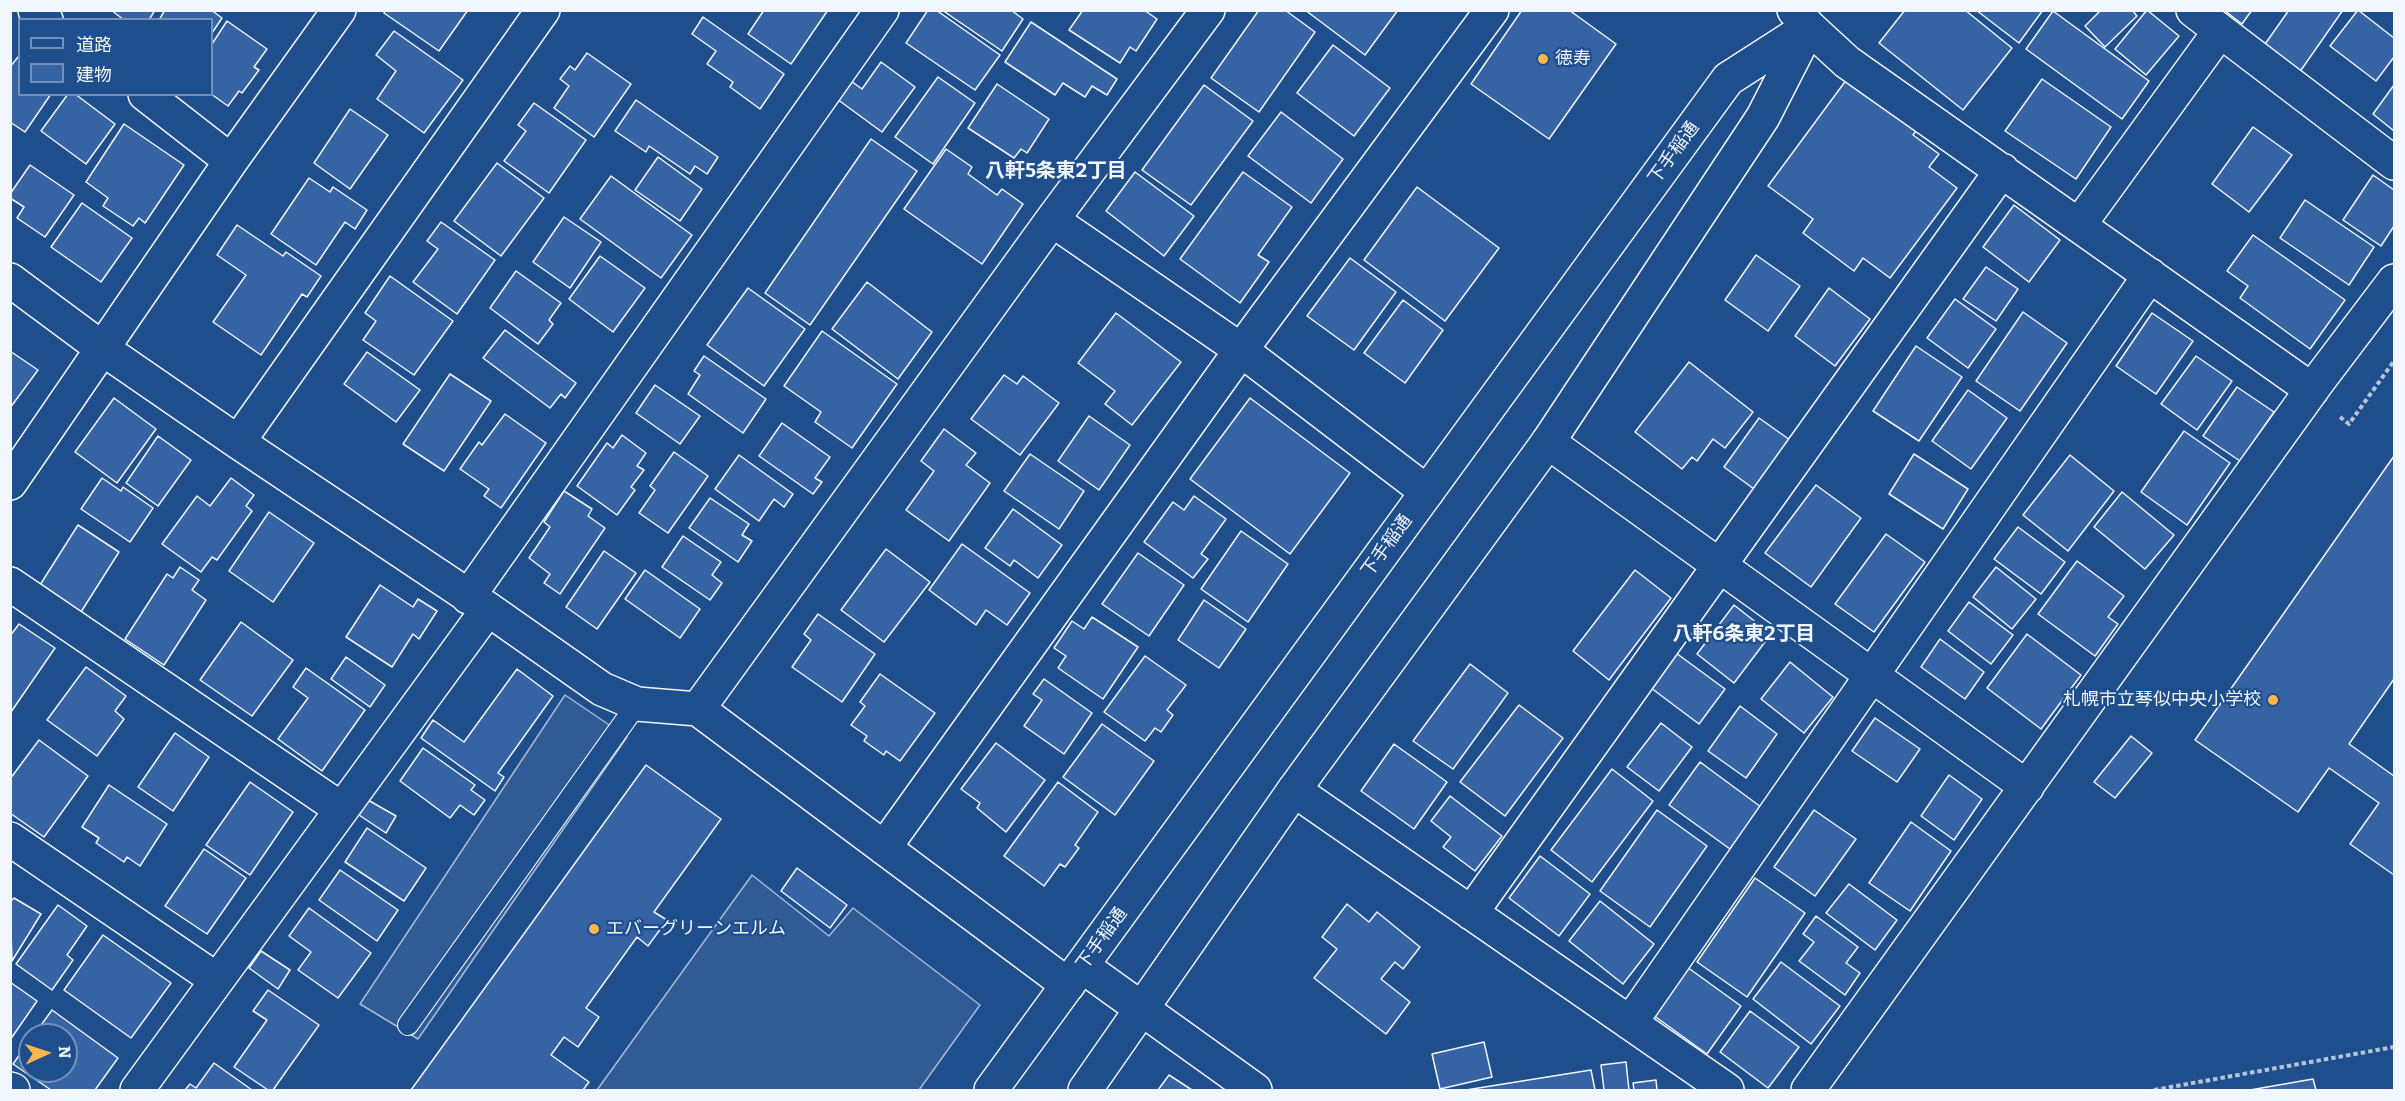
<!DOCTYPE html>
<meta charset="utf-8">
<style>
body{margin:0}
#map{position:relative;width:2405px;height:1101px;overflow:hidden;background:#1f4e8c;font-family:Bitter,"Noto Sans JP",serif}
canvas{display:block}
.frame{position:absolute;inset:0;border:12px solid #f2f6ff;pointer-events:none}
.legend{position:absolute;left:18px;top:18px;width:195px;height:78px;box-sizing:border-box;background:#1f4e8c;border:2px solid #7391ba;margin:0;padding:8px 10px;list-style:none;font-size:18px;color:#f2f6ff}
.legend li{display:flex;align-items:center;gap:12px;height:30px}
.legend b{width:30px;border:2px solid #7391ba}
.north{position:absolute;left:18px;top:1023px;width:60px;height:60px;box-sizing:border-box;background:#1f4e8c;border:2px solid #7391ba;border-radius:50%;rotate:87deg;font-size:16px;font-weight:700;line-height:24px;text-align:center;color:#f2f6ff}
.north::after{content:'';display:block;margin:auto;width:21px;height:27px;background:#ffb74d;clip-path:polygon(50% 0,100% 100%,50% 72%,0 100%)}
</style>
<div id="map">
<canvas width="2405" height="1101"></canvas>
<div class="frame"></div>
<ul class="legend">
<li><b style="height:8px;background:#1f4e8c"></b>道路</li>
<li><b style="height:16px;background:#3563a3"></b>建物</li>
</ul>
<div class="north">N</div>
</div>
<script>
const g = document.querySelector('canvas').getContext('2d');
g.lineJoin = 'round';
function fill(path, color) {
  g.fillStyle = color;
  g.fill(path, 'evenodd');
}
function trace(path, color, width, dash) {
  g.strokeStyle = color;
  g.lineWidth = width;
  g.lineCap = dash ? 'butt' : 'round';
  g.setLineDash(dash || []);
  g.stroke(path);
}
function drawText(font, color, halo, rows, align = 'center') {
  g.font = font + ' Bitter,"Noto Sans JP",serif';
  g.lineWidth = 4.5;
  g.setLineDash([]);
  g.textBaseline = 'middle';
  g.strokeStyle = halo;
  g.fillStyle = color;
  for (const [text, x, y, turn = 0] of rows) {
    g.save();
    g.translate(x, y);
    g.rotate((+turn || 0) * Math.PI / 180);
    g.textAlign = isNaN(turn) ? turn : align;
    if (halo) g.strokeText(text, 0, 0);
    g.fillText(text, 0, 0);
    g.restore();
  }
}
const built = new Path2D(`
 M 565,695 L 627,737 L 418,1039 L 360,1004 Z
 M 752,875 L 829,936 L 853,908 L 980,1005 L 919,1090 L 597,1090 Z`);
fill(built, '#305b95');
trace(built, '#a8bbd7', 1.5);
const building = new Path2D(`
 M 111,10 L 155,10 L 149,20 L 124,20 Z
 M 165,10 L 211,10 L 222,18 L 212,33 L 212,20 L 159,20 Z
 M 385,10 L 468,10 L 439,51 L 384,13 Z
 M 764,10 L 828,10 L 791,64 L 748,34 Z
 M 928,10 L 936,10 L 1000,55 L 975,90 L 906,43 Z
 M 942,10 L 1011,10 L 1023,19 L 1002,51 Z
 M 1083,10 L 1144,10 L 1157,19 L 1136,51 L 1130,47 L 1120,63 L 1069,30 Z
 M 1259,10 L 1285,10 L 1315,32 L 1259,112 L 1211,78 Z
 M 1305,10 L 1398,10 L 1365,55 Z
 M 1522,10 L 1569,10 L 1616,44 L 1549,139 L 1471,84 Z
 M 1905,10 L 1965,10 L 2012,48 L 1963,110 L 1879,43 Z
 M 1976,10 L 2043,10 L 2019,43 Z
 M 2101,10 L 2132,10 L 2137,16 L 2105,47 L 2085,26 Z
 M 2147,10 L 2179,36 L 2146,75 L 2115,49 Z
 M 2224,10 L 2252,10 L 2242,24 Z
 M 2289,10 L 2343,10 L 2299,73 L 2263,47 Z
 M 2358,10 L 2394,38 L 2394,57 L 2376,81 L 2330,46 Z
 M 2053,11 L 2149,81 L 2122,119 L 2026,49 Z
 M 703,17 L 784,74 L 760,109 L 730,87 L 733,82 L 707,64 L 716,51 L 692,34 Z
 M 227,21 L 267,49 L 254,67 L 259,70 L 242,93 L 239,91 L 228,106 L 211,94 L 212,44 Z
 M 1031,22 L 1117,79 L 1107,95 L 1092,86 L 1085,97 L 1063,83 L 1055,95 L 1005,62 Z
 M 394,31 L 463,80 L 424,133 L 377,99 L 396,71 L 376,55 Z
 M 1333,45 L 1390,88 L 1354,136 L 1297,93 Z
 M 587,53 L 631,84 L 594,137 L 554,108 L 569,86 L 560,79 L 570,66 L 575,70 Z
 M 18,57 L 20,58 L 20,94 L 51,94 L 25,132 L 10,122 L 10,67 Z
 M 881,62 L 915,87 L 882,132 L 837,99 L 851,81 L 862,89 Z
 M 938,77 L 975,103 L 933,164 L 895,137 Z
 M 1847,79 L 1916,131 L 1913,135 L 1939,154 L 1929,167 L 1957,188 L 1890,278 L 1863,258 L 1854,271 L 1803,233 L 1813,219 L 1768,186 Z
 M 2042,79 L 2111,127 L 2076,179 L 2005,131 Z
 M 997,84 L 1049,119 L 1027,153 L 1021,149 L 1014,158 L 968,128 Z
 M 1204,85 L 1253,121 L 1191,205 L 1142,170 Z
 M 2394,85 L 2394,131 L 2373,114 Z
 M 68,94 L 75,94 L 115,124 L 86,164 L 41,131 Z
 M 636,100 L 718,157 L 707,174 L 695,166 L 690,174 L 649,146 L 646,152 L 615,131 Z
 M 534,103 L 586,140 L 549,193 L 504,161 L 526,131 L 518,125 Z
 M 350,109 L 388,135 L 350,189 L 314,163 Z
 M 1281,112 L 1343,159 L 1311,203 L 1248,156 Z
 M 124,124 L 184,165 L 145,223 L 139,218 L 133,226 L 103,206 L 108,198 L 86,182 Z
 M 2253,127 L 2292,155 L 2249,212 L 2212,184 Z
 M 871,139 L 917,171 L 810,325 L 765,293 Z
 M 946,149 L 972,167 L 968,174 L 997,195 L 1002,189 L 1023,204 L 982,264 L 904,209 Z
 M 658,157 L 702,189 L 680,221 L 635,190 Z
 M 497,163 L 544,198 L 501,256 L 454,221 Z
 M 30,165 L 74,195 L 45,237 L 17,218 L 24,207 L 10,198 L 10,194 Z
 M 1135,172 L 1194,216 L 1164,256 L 1106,211 Z
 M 1243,172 L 1292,207 L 1258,255 L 1269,262 L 1240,303 L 1180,259 Z
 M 2373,175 L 2394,190 L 2394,226 L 2381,246 L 2343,220 Z
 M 611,176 L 692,235 L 661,278 L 580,219 Z
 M 309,178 L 330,192 L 333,187 L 367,210 L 355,229 L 345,222 L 316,265 L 271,234 Z
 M 1417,187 L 1499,248 L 1445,321 L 1364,260 Z
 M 2305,200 L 2374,247 L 2349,285 L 2280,238 Z
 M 82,203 L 132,238 L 101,282 L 51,247 Z
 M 2014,205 L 2060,240 L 2029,282 L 1983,247 Z
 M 564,217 L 601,242 L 570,288 L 533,262 Z
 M 441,222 L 495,260 L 457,314 L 413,282 L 438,249 L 427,241 Z
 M 237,225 L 283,256 L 286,252 L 321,276 L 307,297 L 302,294 L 261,355 L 213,322 L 246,275 L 217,255 Z
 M 2253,235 L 2345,300 L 2310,349 L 2240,298 L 2248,286 L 2227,271 Z
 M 1756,255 L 1800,286 L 1768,331 L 1725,300 Z
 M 600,256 L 645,288 L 613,332 L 569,299 Z
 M 1350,258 L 1396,292 L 1354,350 L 1307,316 Z
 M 1986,267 L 2018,289 L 1996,321 L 1963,299 Z
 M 516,271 L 561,303 L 549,320 L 553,324 L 538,344 L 490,308 Z
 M 390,276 L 453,321 L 414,375 L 363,340 L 376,321 L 365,313 Z
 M 867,282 L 932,332 L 898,379 L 832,329 Z
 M 748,288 L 805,329 L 764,386 L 707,345 Z
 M 1829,288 L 1870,319 L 1835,366 L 1795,336 Z
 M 1955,299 L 1996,329 L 1968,368 L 1927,338 Z
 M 1403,300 L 1443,330 L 1405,383 L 1364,353 Z
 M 2023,312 L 2067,343 L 2020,411 L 1976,381 Z
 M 1116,313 L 1181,362 L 1132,425 L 1105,404 L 1115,391 L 1078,363 Z
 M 2152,313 L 2193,341 L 2156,394 L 2116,366 Z
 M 505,330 L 576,383 L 565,398 L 561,394 L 550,408 L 483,358 Z
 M 822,331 L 897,384 L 852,448 L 815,422 L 821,412 L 784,386 Z
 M 1916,346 L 1962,377 L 1919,441 L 1873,411 Z
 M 10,351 L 38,370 L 10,408 Z
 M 367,352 L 420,390 L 396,422 L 344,384 Z
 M 704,356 L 766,399 L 743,433 L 688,394 L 700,375 L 694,371 Z
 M 2196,356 L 2232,381 L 2197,430 L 2161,404 Z
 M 1689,362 L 1753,412 L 1725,448 L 1713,439 L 1697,461 L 1692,457 L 1682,469 L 1635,432 Z
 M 450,374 L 491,401 L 444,471 L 403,444 Z
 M 1004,375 L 1017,384 L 1023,376 L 1059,403 L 1020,455 L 971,419 Z
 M 655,385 L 700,416 L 680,444 L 636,413 Z
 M 2237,387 L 2274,412 L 2240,461 L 2203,436 Z
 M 1968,390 L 2007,418 L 1971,469 L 1932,441 Z
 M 114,398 L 156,429 L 117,483 L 75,452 Z
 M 1250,398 L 1350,473 L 1290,554 L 1190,479 Z
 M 505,414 L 546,443 L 501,508 L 484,496 L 489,489 L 460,469 L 479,442 L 482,445 Z
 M 1089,416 L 1130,445 L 1099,490 L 1058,461 Z
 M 1759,418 L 1790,440 L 1754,489 L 1724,467 Z
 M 782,423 L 830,457 L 815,478 L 822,482 L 813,494 L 759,456 Z
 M 944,429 L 976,453 L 966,465 L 990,483 L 949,541 L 906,510 L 934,471 L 921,461 Z
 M 2184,431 L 2230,463 L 2187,525 L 2141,492 Z
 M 622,435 L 646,453 L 637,466 L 644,470 L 631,487 L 635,490 L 617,515 L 577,486 L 607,443 L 613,448 Z
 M 158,436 L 191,460 L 158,506 L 126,483 Z
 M 674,452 L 708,476 L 668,533 L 639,513 L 655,490 L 650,486 Z
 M 1030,454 L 1084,491 L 1059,529 L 1004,491 Z
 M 1914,454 L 1968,489 L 1943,529 L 1889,494 Z
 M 739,455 L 793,494 L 784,507 L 774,499 L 759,521 L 715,489 Z
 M 2070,455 L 2114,491 L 2068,551 L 2023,515 Z
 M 2394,456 L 2394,679 L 2349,744 L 2394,776 L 2394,875 L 2350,844 L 2379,803 L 2329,768 L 2298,812 L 2195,740 Z
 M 102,478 L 121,491 L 123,487 L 153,508 L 130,542 L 81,509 Z
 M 231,478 L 254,495 L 246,506 L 252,511 L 217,560 L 212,557 L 201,572 L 162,544 L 197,496 L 210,506 Z
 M 1816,485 L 1861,518 L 1811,587 L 1765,553 Z
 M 564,491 L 592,509 L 588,516 L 605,528 L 560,594 L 544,583 L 550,574 L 529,558 L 550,527 L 544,522 Z
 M 2122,492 L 2174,535 L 2145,569 L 2094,527 Z
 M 1194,496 L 1226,519 L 1201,554 L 1208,559 L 1193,578 L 1144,542 L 1173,502 L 1184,510 Z
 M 710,498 L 749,524 L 742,535 L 752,541 L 738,562 L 689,528 Z
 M 1013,509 L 1062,545 L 1038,578 L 1014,560 L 1010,566 L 985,548 Z
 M 269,512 L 314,543 L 273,602 L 229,571 Z
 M 78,525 L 119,552 L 81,612 L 40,585 Z
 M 2018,527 L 2065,562 L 2041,594 L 1994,559 Z
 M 1241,531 L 1288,564 L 1248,622 L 1201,589 Z
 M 1886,534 L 1925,562 L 1874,632 L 1835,604 Z
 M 683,536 L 721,562 L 712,575 L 722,583 L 710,600 L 662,567 Z
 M 962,544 L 1030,593 L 1007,625 L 986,610 L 976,625 L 929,590 Z
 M 886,549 L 930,582 L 884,642 L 841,610 Z
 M 604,551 L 636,573 L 597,629 L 566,607 Z
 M 1138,553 L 1184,585 L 1149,636 L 1102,604 Z
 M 2077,561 L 2124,596 L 2108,617 L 2118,624 L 2095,656 L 2038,614 Z
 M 180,567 L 199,580 L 192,590 L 206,600 L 164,665 L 125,639 L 167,574 L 173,578 Z
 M 1996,567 L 2036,599 L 2012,629 L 1973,597 Z
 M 645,570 L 700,609 L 680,638 L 625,599 Z
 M 1635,570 L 1671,598 L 1609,680 L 1573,651 Z
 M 380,585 L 413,607 L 418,599 L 437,611 L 419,639 L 413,634 L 392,667 L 346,637 Z
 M 1204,600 L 1246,629 L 1219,668 L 1178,640 Z
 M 1969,602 L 2013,635 L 1991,664 L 1948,631 Z
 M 1734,605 L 1771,634 L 1734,683 L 1697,654 Z
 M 818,614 L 875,654 L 842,702 L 792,667 L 811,640 L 804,634 Z
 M 1092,617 L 1138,647 L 1103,699 L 1058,668 L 1066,656 L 1054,648 L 1072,621 L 1084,629 Z
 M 241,622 L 293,660 L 252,716 L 200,680 Z
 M 19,624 L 55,648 L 11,712 L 10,636 Z
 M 2027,634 L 2081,675 L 2041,729 L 1987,688 Z
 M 1940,639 L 1984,672 L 1965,699 L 1921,667 Z
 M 1676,653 L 1725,689 L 1699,724 L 1651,688 Z
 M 1145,656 L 1186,685 L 1167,710 L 1173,715 L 1161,732 L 1155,728 L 1145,741 L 1104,712 Z
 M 346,657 L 385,685 L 370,707 L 331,679 Z
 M 1790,662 L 1833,697 L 1804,733 L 1761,699 Z
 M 1470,664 L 1508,693 L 1453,769 L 1413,741 Z
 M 86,667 L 126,696 L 115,711 L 124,719 L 97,756 L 47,720 Z
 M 306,668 L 365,710 L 322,771 L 278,739 L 308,698 L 293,687 Z
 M 517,669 L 553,696 L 498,773 L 504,777 L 495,791 L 421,738 L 433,720 L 464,742 Z
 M 880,674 L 935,713 L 900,761 L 886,751 L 884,755 L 864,741 L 867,736 L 851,725 L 865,706 L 860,702 Z
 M 1044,679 L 1092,713 L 1064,754 L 1024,726 L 1042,700 L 1033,694 Z
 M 1519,705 L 1563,738 L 1505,816 L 1460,782 Z
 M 1740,706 L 1777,734 L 1746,778 L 1708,751 Z
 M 1875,718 L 1920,749 L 1897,782 L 1852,751 Z
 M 1661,723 L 1692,747 L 1659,791 L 1627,767 Z
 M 1102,724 L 1154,761 L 1115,815 L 1063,777 Z
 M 175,733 L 209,757 L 173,811 L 138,787 Z
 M 2131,736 L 2152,753 L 2115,798 L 2094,782 Z
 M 39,740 L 88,776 L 44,837 L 10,813 L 10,779 Z
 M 996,743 L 1045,780 L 1006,832 L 977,808 L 980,803 L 961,789 Z
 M 1394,744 L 1447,782 L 1414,829 L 1361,791 Z
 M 423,748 L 475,785 L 471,790 L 485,800 L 474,815 L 460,805 L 450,818 L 400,781 Z
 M 1700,762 L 1761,807 L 1730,849 L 1669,805 Z
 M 646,765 L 721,819 L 654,912 L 667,920 L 648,946 L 637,937 L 586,1008 L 599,1017 L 578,1047 L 564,1037 L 551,1055 L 589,1082 L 583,1090 L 411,1090 Z
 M 1612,769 L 1653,801 L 1592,882 L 1551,850 Z
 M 1949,775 L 1982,799 L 1954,840 L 1921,816 Z
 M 250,782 L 293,812 L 250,875 L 206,845 Z
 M 1058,782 L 1098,812 L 1075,845 L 1079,848 L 1065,867 L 1060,864 L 1044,886 L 1004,856 Z
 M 109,785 L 167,824 L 140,866 L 127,857 L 124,862 L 96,843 L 99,838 L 82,827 Z
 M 1450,796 L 1502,836 L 1475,871 L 1443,847 L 1451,837 L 1431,821 Z
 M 368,800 L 396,816 L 386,833 L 359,815 Z
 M 1657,810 L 1707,846 L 1650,927 L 1600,891 Z
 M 1814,810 L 1856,839 L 1815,896 L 1774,867 Z
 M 1911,822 L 1951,851 L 1910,911 L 1869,883 Z
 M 367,828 L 426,868 L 404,901 L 345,862 Z
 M 204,849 L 246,878 L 207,934 L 165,906 Z
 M 1540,856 L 1590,894 L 1559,936 L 1509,898 Z
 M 797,868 L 847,905 L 830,928 L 781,891 Z
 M 340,870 L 398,910 L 377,941 L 319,900 Z
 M 1755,878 L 1805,913 L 1747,997 L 1697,962 Z
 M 1849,884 L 1897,920 L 1875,950 L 1826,913 Z
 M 14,898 L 41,914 L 12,961 L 10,902 Z
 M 1600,901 L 1654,944 L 1623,984 L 1569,941 Z
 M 1347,904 L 1369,922 L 1377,912 L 1420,947 L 1403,969 L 1395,962 L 1381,979 L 1410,1002 L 1386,1034 L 1314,978 L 1337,949 L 1322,937 Z
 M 58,905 L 87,926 L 67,955 L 73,960 L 52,990 L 16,964 Z
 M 309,908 L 371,953 L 338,998 L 298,970 L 311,952 L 289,936 Z
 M 1816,916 L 1858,947 L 1846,963 L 1860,973 L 1845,995 L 1799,961 L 1814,942 L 1803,934 Z
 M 103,935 L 171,983 L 131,1038 L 64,990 Z
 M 261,951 L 290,970 L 278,989 L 249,968 Z
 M 1781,962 L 1840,1006 L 1811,1044 L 1753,999 Z
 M 1687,967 L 1741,1006 L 1707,1054 L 1653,1015 Z
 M 10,982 L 37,1001 L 10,1040 Z
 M 268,990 L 319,1025 L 273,1090 L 268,1090 L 234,1067 L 267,1020 L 253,1011 Z
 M 52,1010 L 118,1058 L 95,1090 L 51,1090 L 13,1064 L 30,1040 L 30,1071 L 66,1071 L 66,1035 L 34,1035 Z
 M 1750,1011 L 1799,1047 L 1768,1088 L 1720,1052 Z
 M 1484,1042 L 1492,1077 L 1440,1089 L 1432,1054 Z
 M 1626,1062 L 1629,1090 L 1604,1090 L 1601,1065 Z
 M 214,1063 L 252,1090 L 185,1090 L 190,1084 L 196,1088 Z
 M 1591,1070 L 1595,1090 L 1466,1090 Z
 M 1169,1075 L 1192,1090 L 1158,1090 Z
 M 2313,1079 L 2316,1090 L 2250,1090 Z
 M 1656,1080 L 1657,1090 L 1634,1090 L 1633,1083 Z`);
fill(building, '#3563a3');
trace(building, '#f2f6ff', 1.5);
const service = new Path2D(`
 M 408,1025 L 637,704`);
const minor = new Path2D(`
 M 35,10 L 46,20
 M 1794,10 L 1809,27 L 1847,62 L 2312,390
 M 2193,10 L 2394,163
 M 145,94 L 231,161
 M 1052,220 L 1241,350 L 1427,492
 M 2079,225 L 2220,31
 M 10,280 L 103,349 L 238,442 L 488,609 L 602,689 L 637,704 L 698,709 L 1068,985
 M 238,442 L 543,10
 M 1548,442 L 2027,787
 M 10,483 L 231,161 L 339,10
 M 10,584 L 341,809
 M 468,597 L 882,10
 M 698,709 L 1052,220 L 1208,10
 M 1294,790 L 1727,1090
 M 10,839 L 217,980
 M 884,848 L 1241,350 L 1492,10
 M 1471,913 L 2002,170
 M 1082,966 L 1255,1090
 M 1630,1023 L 2150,275
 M 10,1089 L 13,1090
 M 137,1090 L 488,609
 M 1808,1090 L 2316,384 L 2394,281`);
const secondary = new Path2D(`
 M 991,1090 L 1728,79 L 1809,27
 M 1085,1090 L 1294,790 L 1548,442 L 1763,117 L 1808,29`);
trace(service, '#f2f6ff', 22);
trace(minor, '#f2f6ff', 36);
trace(secondary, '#f2f6ff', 36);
trace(new Path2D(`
 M 2340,417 L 2349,424 L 2394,361
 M 2154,1090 L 2394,1047`), '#b3c4dc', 4, [4.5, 3]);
trace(service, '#1f4e8c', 20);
trace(minor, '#1f4e8c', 33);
trace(secondary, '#1f4e8c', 33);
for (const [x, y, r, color] of [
 [1543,59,6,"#ffb74d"],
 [2273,700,6,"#ffb74d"],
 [594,929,6,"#ffb74d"]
]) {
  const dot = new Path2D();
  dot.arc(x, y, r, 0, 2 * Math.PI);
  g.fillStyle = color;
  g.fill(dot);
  trace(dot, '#1f4e8c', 2);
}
drawText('18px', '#f2f6ff', '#1f4e8c', [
 ["徳寿",1555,59],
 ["札幌市立琴似中央小学校",2261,700,"right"],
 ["エバーグリーンエルム",606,929]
], 'left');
drawText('18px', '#f2f6ff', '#1f4e8c', [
 ["下手稲通",1674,153,-54],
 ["下手稲通",1387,546,-54],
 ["下手稲通",1102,939,-54]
]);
drawText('bold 20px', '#f2f6ff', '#1f4e8c', [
 ["八軒5条東2丁目",1056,171],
 ["八軒6条東2丁目",1744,634]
]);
</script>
